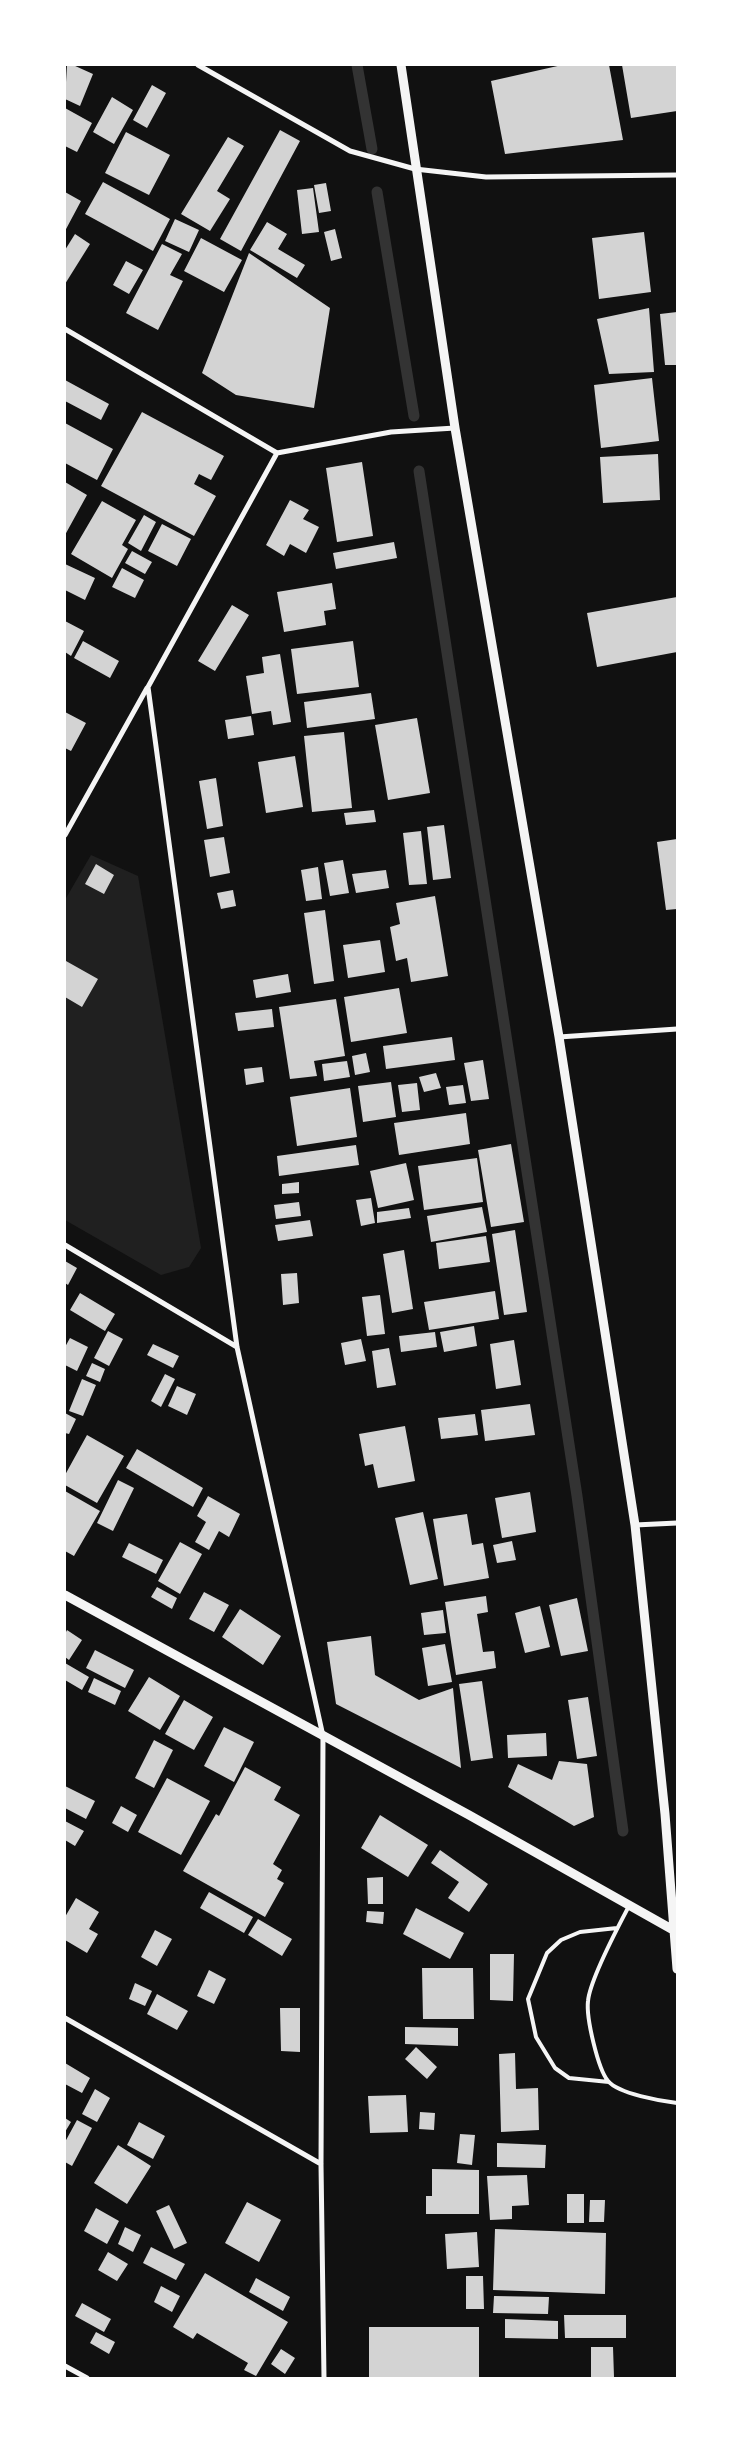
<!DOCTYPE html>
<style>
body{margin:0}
#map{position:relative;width:742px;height:2443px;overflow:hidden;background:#111;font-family:"Archivo Narrow",sans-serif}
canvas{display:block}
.frame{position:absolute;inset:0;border:66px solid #fff;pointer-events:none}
</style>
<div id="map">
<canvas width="742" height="2443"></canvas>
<div class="frame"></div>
</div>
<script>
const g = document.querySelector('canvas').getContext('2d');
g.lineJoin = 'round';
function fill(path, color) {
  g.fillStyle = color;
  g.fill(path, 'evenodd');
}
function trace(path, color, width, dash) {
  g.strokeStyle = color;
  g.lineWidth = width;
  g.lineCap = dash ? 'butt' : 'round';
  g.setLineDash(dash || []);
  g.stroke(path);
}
fill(new Path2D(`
 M 91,855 L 138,876 L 201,1248 L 189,1267 L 161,1275 L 65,1220 L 65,900 Z`), '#202020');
trace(new Path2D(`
 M 357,65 L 372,149
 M 377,192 L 414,416
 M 419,471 L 577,1496 L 623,1831`), '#333', 11);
fill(new Path2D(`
 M 67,65 L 73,65 L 93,74 L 80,106 L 65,99 Z
 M 562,65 L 609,65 L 623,140 L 505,154 L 491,81 Z
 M 622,65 L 676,65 L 677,111 L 631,118 Z
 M 152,85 L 166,93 L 147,128 L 133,120 Z
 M 112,97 L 133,110 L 114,144 L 93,132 Z
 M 65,108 L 92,123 L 77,152 L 65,146 Z
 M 280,130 L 300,141 L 241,251 L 220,239 Z
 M 126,132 L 170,155 L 149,195 L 105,173 Z
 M 228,137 L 244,146 L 217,191 L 230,199 L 210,231 L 181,214 Z
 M 103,182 L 170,219 L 153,251 L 85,214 Z
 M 326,183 L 331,211 L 319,213 L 314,185 Z
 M 313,188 L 319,232 L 302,234 L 297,190 Z
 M 65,192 L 81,201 L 65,231 Z
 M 175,219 L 199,230 L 189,252 L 165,241 Z
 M 267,222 L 287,234 L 278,249 L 305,265 L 297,278 L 250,250 Z
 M 335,229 L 342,258 L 331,261 L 324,232 Z
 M 644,232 L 651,292 L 599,299 L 592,238 Z
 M 75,234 L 90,244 L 65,284 L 65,250 Z
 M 201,238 L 242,260 L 224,292 L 184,271 Z
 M 162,244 L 182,254 L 170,275 L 183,281 L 158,330 L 126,313 Z
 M 249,253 L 330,308 L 314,408 L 236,395 L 202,373 Z
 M 126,261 L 143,270 L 129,294 L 113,285 Z
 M 649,308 L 654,372 L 609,374 L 597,319 Z
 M 677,312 L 677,365 L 665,365 L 660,314 Z
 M 652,378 L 659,441 L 601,448 L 594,385 Z
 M 65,380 L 109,404 L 101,420 L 65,401 Z
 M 142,412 L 224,456 L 211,480 L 199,474 L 194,484 L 216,496 L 194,536 L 101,486 Z
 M 65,423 L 113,449 L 97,480 L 65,463 Z
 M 658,454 L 660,500 L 603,503 L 600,457 Z
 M 362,462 L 373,536 L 337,542 L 326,468 Z
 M 65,482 L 87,495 L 65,535 Z
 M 290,500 L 309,510 L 303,519 L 319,527 L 306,553 L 290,544 L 284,556 L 266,545 Z
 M 102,501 L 136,520 L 122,545 L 128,549 L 112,578 L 71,554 Z
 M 144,515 L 156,522 L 141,551 L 128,543 Z
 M 162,524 L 191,539 L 177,566 L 148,551 Z
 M 394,542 L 397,558 L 336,569 L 333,553 Z
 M 132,551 L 152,562 L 145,574 L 125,563 Z
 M 65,564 L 95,578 L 85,600 L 65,590 Z
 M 122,568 L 144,580 L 135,598 L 112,587 Z
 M 332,583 L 336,609 L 324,611 L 326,625 L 284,632 L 277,592 Z
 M 677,597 L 677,652 L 597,667 L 587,613 Z
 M 232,605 L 249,615 L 215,671 L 198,661 Z
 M 65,621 L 84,631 L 71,656 L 65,652 Z
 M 83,641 L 119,661 L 110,678 L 74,658 Z
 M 353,641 L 359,687 L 297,694 L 291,649 Z
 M 280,654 L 291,722 L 273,725 L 271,711 L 252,714 L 246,676 L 264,673 L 262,657 Z
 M 371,693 L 375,719 L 307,728 L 304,702 Z
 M 65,712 L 86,723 L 71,751 L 65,748 Z
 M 251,716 L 254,735 L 228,739 L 225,720 Z
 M 417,718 L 430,793 L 388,800 L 375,725 Z
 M 344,732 L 352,808 L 312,812 L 304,736 Z
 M 295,756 L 303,807 L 266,813 L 258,762 Z
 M 216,778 L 223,826 L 207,829 L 199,781 Z
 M 374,810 L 376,822 L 346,825 L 344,813 Z
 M 444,825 L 451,878 L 433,880 L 427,827 Z
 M 421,831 L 427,884 L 409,885 L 403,833 Z
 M 224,837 L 230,873 L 210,877 L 204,840 Z
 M 677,839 L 677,909 L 666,910 L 657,842 Z
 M 343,860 L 349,893 L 330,896 L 324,863 Z
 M 96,864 L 114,875 L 104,894 L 85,884 Z
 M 318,867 L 322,899 L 306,901 L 301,870 Z
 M 386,870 L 389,888 L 356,893 L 352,874 Z
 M 233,890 L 236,906 L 221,909 L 217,893 Z
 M 435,896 L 448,976 L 411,982 L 407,958 L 396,961 L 390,927 L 400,924 L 396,903 Z
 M 325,910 L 334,981 L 314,984 L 304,913 Z
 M 380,940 L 385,972 L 348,978 L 343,945 Z
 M 66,961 L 98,979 L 82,1007 L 65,997 Z
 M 288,974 L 291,992 L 256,998 L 253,980 Z
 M 399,988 L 407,1033 L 351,1042 L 344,997 Z
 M 336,999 L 345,1056 L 314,1061 L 317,1076 L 290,1079 L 279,1007 Z
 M 272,1009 L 274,1027 L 238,1031 L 235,1013 Z
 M 452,1037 L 455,1060 L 386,1069 L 383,1046 Z
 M 366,1053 L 370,1072 L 355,1075 L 352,1056 Z
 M 483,1060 L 489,1099 L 471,1101 L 464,1063 Z
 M 347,1061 L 350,1077 L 324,1081 L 322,1064 Z
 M 262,1067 L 264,1082 L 246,1085 L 244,1069 Z
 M 436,1073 L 441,1088 L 424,1092 L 419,1077 Z
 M 391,1082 L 396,1117 L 363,1122 L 358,1086 Z
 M 417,1083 L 420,1110 L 402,1112 L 398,1085 Z
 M 463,1085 L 466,1103 L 449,1105 L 446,1087 Z
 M 350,1088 L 357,1137 L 297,1146 L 290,1097 Z
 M 466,1113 L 470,1144 L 399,1155 L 394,1123 Z
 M 511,1144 L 524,1222 L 491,1227 L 478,1150 Z
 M 356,1145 L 359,1165 L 279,1176 L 277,1156 Z
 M 477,1158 L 483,1202 L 424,1210 L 418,1166 Z
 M 406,1163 L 414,1200 L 378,1208 L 370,1171 Z
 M 299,1182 L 299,1193 L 282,1194 L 282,1184 Z
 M 371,1198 L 375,1223 L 361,1226 L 356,1200 Z
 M 299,1202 L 301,1216 L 276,1219 L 274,1205 Z
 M 482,1207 L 487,1232 L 431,1242 L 427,1216 Z
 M 409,1208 L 411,1218 L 377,1223 L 377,1212 Z
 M 310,1220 L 313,1236 L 278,1241 L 275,1225 Z
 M 515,1230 L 527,1312 L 504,1315 L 492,1234 Z
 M 486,1236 L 490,1262 L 439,1269 L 436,1243 Z
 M 404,1250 L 413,1309 L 392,1313 L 383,1254 Z
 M 65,1261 L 77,1268 L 68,1285 L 65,1283 Z
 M 297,1273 L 299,1303 L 283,1305 L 281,1274 Z
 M 495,1291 L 499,1319 L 429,1330 L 424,1302 Z
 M 80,1293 L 115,1314 L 105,1331 L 70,1310 Z
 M 380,1295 L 385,1334 L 367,1336 L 362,1297 Z
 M 474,1326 L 477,1346 L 444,1352 L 440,1332 Z
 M 108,1331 L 123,1339 L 109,1366 L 94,1358 Z
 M 435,1332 L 437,1347 L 401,1352 L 399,1336 Z
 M 70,1338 L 88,1347 L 77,1371 L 65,1365 L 65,1347 Z
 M 361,1339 L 366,1361 L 345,1365 L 341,1343 Z
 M 514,1340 L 521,1385 L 496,1389 L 490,1344 Z
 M 153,1344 L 179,1356 L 173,1368 L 147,1355 Z
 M 389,1348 L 396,1385 L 377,1388 L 372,1351 Z
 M 92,1363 L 105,1369 L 100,1382 L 86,1376 Z
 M 165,1374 L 175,1379 L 161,1407 L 151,1401 Z
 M 82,1379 L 96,1385 L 83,1416 L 69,1411 Z
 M 177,1386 L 196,1394 L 187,1415 L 168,1406 Z
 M 530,1404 L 535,1435 L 485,1441 L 481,1410 Z
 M 65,1413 L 76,1419 L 69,1434 L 65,1433 Z
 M 475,1414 L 478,1435 L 441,1439 L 438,1418 Z
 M 405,1426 L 415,1481 L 378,1488 L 373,1464 L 365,1466 L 359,1434 Z
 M 87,1435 L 124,1456 L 97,1503 L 65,1485 L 65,1475 Z
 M 137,1449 L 203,1488 L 193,1507 L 126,1468 Z
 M 118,1480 L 134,1488 L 113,1531 L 97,1523 Z
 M 65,1491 L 100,1511 L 74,1556 L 65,1551 Z
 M 530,1492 L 536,1532 L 502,1538 L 495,1498 Z
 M 208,1496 L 240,1514 L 229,1537 L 219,1531 L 209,1550 L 195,1542 L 206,1522 L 197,1516 Z
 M 423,1512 L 438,1579 L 410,1585 L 395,1518 Z
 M 467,1514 L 472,1545 L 483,1543 L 489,1578 L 444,1586 L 433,1519 Z
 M 512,1541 L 516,1560 L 497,1563 L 493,1545 Z
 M 180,1542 L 202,1554 L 180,1594 L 158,1581 Z
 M 129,1543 L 163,1560 L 156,1574 L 122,1557 Z
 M 157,1587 L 177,1598 L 172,1609 L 151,1597 Z
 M 204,1592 L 229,1605 L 214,1632 L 189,1619 Z
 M 486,1596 L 488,1612 L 477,1614 L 483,1652 L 494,1651 L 496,1668 L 456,1675 L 445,1602 Z
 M 577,1598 L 588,1651 L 561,1656 L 549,1605 Z
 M 540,1606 L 550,1647 L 525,1653 L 515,1613 Z
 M 240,1609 L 281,1636 L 263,1665 L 222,1637 Z
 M 443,1610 L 446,1633 L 424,1635 L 421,1613 Z
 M 67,1630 L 82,1640 L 69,1660 L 65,1657 L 65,1634 Z
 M 371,1636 L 375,1675 L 419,1700 L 453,1688 L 461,1768 L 336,1704 L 327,1642 Z
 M 445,1644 L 452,1682 L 428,1686 L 422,1648 Z
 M 95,1650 L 134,1670 L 125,1688 L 86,1668 Z
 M 65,1663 L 89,1677 L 82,1690 L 65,1680 Z
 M 149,1677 L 180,1696 L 160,1730 L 128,1711 Z
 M 94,1678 L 121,1691 L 115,1705 L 88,1692 Z
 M 482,1681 L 493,1758 L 471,1761 L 459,1684 Z
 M 588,1697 L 597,1756 L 577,1759 L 568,1700 Z
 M 184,1700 L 213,1717 L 194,1750 L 165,1734 Z
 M 224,1727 L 254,1742 L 234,1782 L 204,1766 Z
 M 546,1733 L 547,1756 L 508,1758 L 507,1735 Z
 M 154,1740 L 173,1750 L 154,1788 L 135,1778 Z
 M 559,1761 L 587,1764 L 594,1817 L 574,1826 L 508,1787 L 518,1764 L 552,1780 Z
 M 245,1767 L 281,1787 L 274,1800 L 300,1815 L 273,1864 L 282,1870 L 277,1879 L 284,1883 L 265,1917 L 183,1871 L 216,1814 L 219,1816 Z
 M 167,1778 L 210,1801 L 181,1855 L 138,1832 Z
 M 65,1786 L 95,1801 L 86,1819 L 65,1808 Z
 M 121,1806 L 137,1815 L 128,1832 L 112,1823 Z
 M 380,1815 L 428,1845 L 408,1877 L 361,1848 Z
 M 65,1821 L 84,1831 L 75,1846 L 65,1840 Z
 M 440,1850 L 488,1884 L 469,1912 L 448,1898 L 459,1882 L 431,1863 Z
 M 383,1877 L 383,1904 L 368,1904 L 367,1878 Z
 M 209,1892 L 253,1917 L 244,1933 L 200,1908 Z
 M 76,1898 L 99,1912 L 89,1929 L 98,1934 L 87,1953 L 65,1940 L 65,1917 Z
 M 416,1908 L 464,1933 L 450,1959 L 403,1934 Z
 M 367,1911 L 384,1912 L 383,1924 L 366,1922 Z
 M 258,1919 L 292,1939 L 282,1956 L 248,1935 Z
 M 155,1930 L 172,1939 L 157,1966 L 141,1957 Z
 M 490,1954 L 514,1954 L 513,2001 L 490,2000 Z
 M 422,1968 L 473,1968 L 474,2019 L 423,2019 Z
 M 209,1970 L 226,1979 L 214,2004 L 197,1996 Z
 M 135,1983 L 152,1991 L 145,2006 L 129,1999 Z
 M 157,1994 L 188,2011 L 177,2030 L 147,2014 Z
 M 280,2008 L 300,2008 L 300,2052 L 281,2051 Z
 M 405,2027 L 458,2028 L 458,2046 L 405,2044 Z
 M 416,2047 L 437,2067 L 427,2079 L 405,2059 Z
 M 515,2053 L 516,2089 L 538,2088 L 539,2130 L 501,2132 L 499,2054 Z
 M 65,2063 L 90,2078 L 82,2093 L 65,2084 Z
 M 95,2089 L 110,2098 L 97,2122 L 82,2114 Z
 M 406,2095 L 408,2132 L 370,2133 L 368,2096 Z
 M 420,2112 L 435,2113 L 434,2130 L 419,2129 Z
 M 65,2118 L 71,2122 L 65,2132 Z
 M 77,2120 L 92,2128 L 72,2166 L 65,2162 L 65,2142 Z
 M 139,2122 L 165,2136 L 153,2159 L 127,2145 Z
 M 460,2134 L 475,2135 L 472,2165 L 457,2163 Z
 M 497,2143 L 546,2145 L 545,2168 L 497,2167 Z
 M 118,2145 L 151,2166 L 127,2204 L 94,2183 Z
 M 432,2169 L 479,2170 L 479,2214 L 426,2214 L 426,2196 L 432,2196 Z
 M 527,2175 L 529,2205 L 512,2206 L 512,2219 L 490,2220 L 487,2176 Z
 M 567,2194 L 584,2194 L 584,2223 L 567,2223 Z
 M 590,2200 L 605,2200 L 604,2222 L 589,2222 Z
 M 247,2202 L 281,2220 L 259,2262 L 225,2243 Z
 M 169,2205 L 187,2243 L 174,2249 L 156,2211 Z
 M 96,2208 L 119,2221 L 107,2244 L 84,2231 Z
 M 125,2227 L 141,2235 L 133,2252 L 118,2244 Z
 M 495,2229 L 606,2233 L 605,2294 L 493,2290 Z
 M 477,2232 L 479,2267 L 447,2269 L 445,2234 Z
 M 151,2247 L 185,2264 L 176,2280 L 143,2263 Z
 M 108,2252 L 128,2264 L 117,2281 L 98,2270 Z
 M 205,2273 L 288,2322 L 256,2376 L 244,2370 L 248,2363 L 197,2333 L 193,2339 L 173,2327 Z
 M 466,2276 L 483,2276 L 484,2309 L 466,2309 Z
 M 256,2278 L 290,2297 L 283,2311 L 249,2292 Z
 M 161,2286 L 180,2296 L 172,2312 L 154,2302 Z
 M 494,2296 L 549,2297 L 548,2314 L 493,2313 Z
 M 82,2303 L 111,2319 L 104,2332 L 75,2316 Z
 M 564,2315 L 626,2315 L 626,2338 L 565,2338 Z
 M 505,2319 L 558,2321 L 558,2339 L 505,2338 Z
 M 369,2327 L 479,2327 L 479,2378 L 369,2378 Z
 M 96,2332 L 115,2342 L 109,2354 L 90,2343 Z
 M 591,2347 L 613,2347 L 614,2377 L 591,2378 Z
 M 281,2349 L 295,2358 L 285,2374 L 271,2364 Z`), '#d3d3d3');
trace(new Path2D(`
 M 629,1906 C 618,1927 590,1979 588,2001 C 586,2018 598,2069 608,2081 C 619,2094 661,2101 677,2103
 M 609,2082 L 569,2078 L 555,2068 L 536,2037 L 528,1999 L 547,1953 L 561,1940 L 580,1932 L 617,1928`), '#f5f5f5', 4);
trace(new Path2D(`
 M 198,65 L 350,151 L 415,169 L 486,177 L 677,175
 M 65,329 L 277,453 L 391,432 L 455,428
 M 277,453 L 148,687 L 237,1347 L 323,1736 L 321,2164 L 324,2378
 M 65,835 L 147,688
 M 559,1037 L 677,1029
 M 65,1245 L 237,1347
 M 635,1525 L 677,1523
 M 65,2018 L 321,2164
 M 65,2366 L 87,2378`), '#f5f5f5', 5);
trace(new Path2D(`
 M 401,65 L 455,428 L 559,1037 L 635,1525 L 665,1814 L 677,1969
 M 65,1595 L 469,1815 L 675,1931`), '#f5f5f5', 9);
</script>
